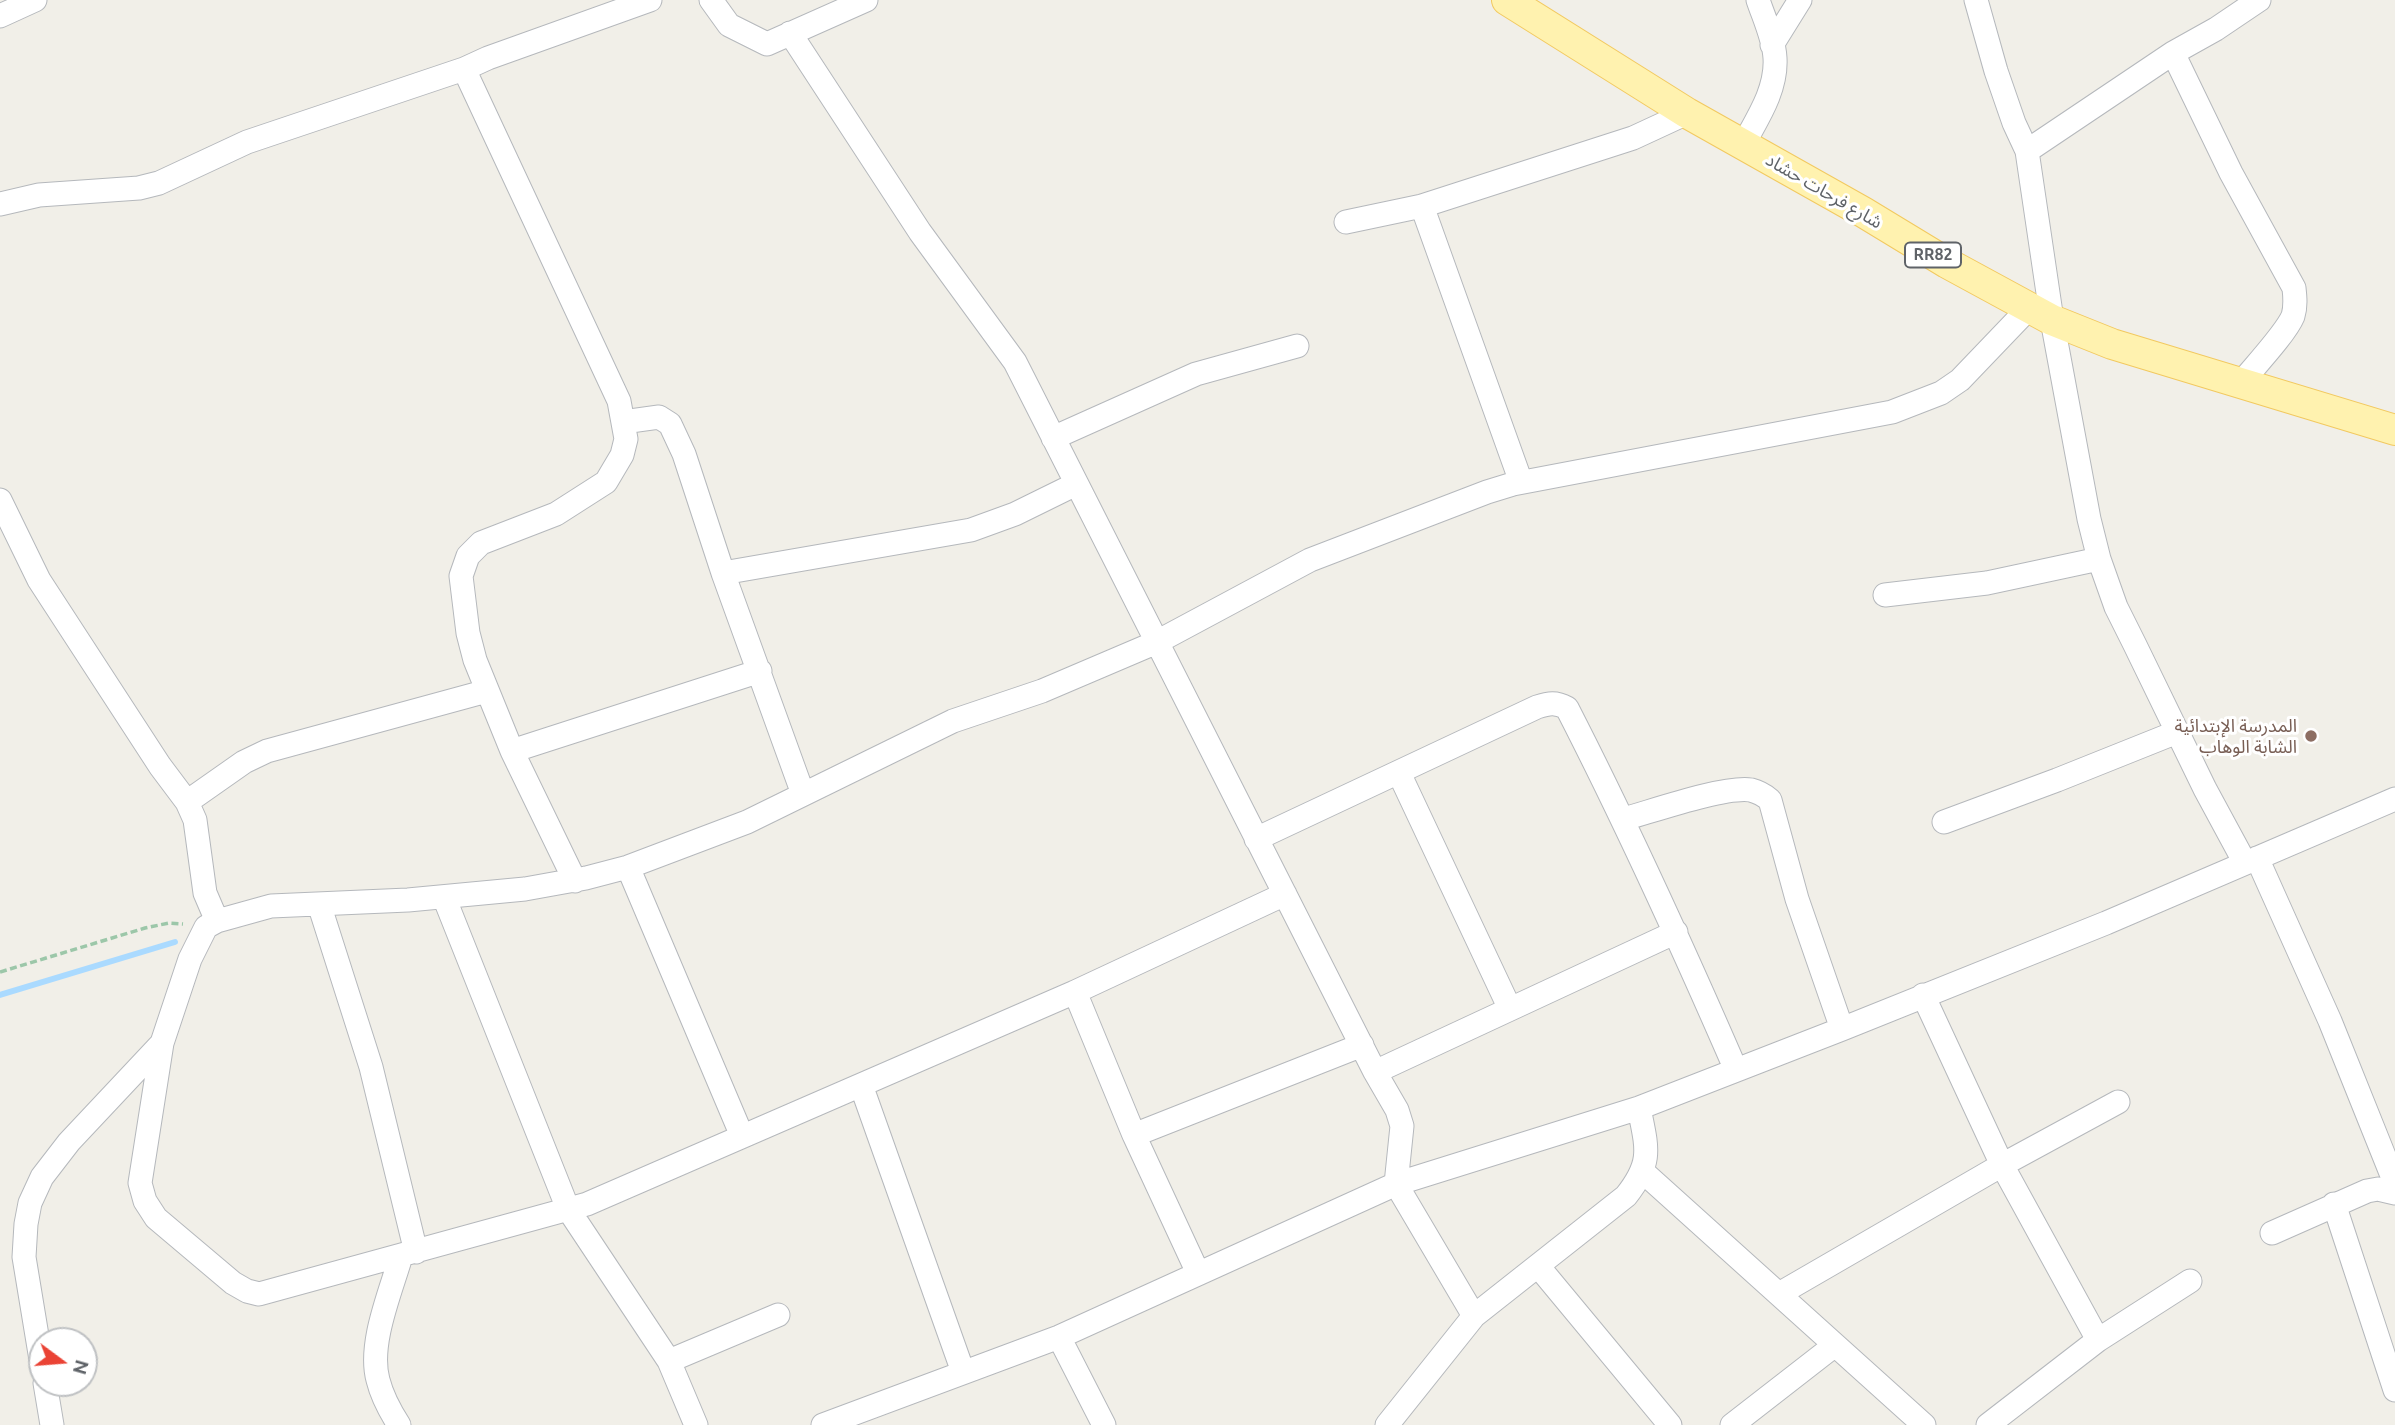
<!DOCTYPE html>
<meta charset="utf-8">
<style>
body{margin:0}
#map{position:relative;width:2395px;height:1425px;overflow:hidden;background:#f1efe8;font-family:Ubuntu,sans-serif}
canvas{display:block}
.north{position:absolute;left:28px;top:1327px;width:70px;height:70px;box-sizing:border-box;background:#fff;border:2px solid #bfc1c3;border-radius:50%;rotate:106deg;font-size:19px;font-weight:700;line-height:28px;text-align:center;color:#5f6368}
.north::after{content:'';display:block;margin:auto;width:24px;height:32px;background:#ea4335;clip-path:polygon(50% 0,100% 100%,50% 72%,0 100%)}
</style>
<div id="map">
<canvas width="2395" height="1425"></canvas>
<div class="north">N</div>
</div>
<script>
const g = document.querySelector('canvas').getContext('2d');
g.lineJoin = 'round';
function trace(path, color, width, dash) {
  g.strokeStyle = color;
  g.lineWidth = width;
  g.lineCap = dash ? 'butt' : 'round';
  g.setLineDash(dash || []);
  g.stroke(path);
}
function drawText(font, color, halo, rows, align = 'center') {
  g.font = font + ' Ubuntu,"Noto Sans Arabic",sans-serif';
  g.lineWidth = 6;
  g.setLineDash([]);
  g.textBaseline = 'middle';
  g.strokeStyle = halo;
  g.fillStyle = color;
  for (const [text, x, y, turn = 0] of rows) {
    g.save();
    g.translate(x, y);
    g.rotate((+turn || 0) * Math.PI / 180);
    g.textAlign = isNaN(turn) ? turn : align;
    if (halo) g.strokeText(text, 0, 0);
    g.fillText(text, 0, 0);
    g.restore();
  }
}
trace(new Path2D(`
 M 0,995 L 175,942`), '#aadaff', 6);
const minor = new Path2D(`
 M 711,0 L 729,25 L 767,44 L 866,0
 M 1976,0 L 1996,71 L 2014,123 L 2027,151 L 2052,320 L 2089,519 L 2099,559 L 2116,607 L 2135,645 L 2205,789 L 2245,863
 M 0,16 L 35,0
 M 790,33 L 920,232 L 1015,362 L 1375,1072 L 1397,1110 L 1402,1126 L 1396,1184 L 1474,1316
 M 1772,45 L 1800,0
 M 2173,53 L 2231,173 L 2294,288 C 2295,297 2296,306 2293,316 C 2286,333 2254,367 2241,383
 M 464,69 L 619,401 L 626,439 L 622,455 L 606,482 L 556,514 L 481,543 L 468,556 L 461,576 L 468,633 L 475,660 L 512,751 L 575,881
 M 1743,145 C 1757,119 1777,90 1775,58 C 1774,39 1764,18 1758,0
 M 2027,151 L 2173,53 L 2216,29 L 2259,0
 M 0,204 L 39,195 L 139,188 L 159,183 L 247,142 L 464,69 L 488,58 L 650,0
 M 1422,206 L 1521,482
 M 1346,222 L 1422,206 L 1633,138 L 1687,113
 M 623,422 L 659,417 L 670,424 L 684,454 L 723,573 L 803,794
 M 1053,438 L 1196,374 L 1297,346
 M 0,500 L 39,580 L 160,766 L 187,802 L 195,820 L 205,893 L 217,921
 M 723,573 L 971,530 L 1015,514 L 1076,484
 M 1885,595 L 1987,583 L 2099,559
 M 512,751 L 760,671
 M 1399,773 L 1510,1009
 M 187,802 L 244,762 L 267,751 L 487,691
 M 1624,819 C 1653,811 1724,786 1751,790 C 1759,792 1764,795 1770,800 L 1797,899 L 1842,1029
 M 1944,822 L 2057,780 L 2177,732
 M 1256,839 L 1537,707 C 1549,703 1556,702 1567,708 C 1628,827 1683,948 1736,1070
 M 2257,858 L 2330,1021 L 2395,1183
 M 628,867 L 742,1136
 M 1285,894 L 1075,992 L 587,1204 L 259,1294 L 247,1291 L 233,1283 L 156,1218 L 145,1201 L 140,1183 L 162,1043 L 190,959 L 206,927 L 217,921 L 271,906 L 408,900 L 525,889 L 586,878 L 628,867 L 747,822 L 953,721 L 1042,691 L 1157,642 L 1310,560 L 1487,492 L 1513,484 L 1892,412 L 1941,393 L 1960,380 L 2028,309
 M 444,897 L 568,1209 L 669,1361 L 696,1425
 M 319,904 L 371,1067 L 416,1252
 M 1075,992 L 1134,1135 L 1198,1273
 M 1923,995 L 2002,1165 L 2098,1340
 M 1375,1072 L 1676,932
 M 861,1085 L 963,1372
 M 1134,1135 L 1362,1045
 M 1642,1171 L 1924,1425
 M 2334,1204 L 2395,1390
 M 2272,1233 L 2367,1191 L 2378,1189 L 2395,1193
 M 1538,1266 L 1670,1425
 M 1779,1294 L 2002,1165 L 2118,1102
 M 1059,1337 L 1104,1425
 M 669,1361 L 778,1315
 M 42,1366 L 24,1257 L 26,1224 L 30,1203 L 42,1177 L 69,1142 L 162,1043
 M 45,1383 L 52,1425
 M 399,1425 C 390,1411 382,1396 378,1380 C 368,1344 391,1291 401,1256
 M 823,1425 L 1059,1337 L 1396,1184 L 1639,1108 L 1842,1029 L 2106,923 L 2395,799
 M 1387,1425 L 1474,1316 L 1626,1196 C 1653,1162 1647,1148 1639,1108
 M 1732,1425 L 1835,1345
 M 1988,1425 L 2098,1340 L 2190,1281`);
const major = new Path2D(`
 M 1507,0 L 1687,113 L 1863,212 L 1947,263 L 2052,320 L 2112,344 L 2395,430`);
trace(minor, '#b5b8bc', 25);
trace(major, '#f2c960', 32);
trace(new Path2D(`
 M 0,972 L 145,928 L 169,923 L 183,924`), '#9cc7a9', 3.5, [7, 3.5]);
trace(minor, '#fff', 23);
trace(major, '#fff2af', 30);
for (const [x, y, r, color] of [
 [2311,736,7,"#8d6e63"]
]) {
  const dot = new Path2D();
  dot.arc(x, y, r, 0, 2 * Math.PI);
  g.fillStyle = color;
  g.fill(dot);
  trace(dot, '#fff', 2.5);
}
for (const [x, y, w] of [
 [1933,255,56]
]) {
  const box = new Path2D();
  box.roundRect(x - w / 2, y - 12.5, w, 25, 5);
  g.fillStyle = '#fff';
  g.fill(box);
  trace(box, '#5f6368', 2);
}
drawText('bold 16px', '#5f6368', null, [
 ["RR82",1933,255]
]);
drawText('18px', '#5f6368', '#fff', [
 ["شارع فرحات حشاد",1824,191,30]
]);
drawText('18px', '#785e54', '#fff', [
 ["المدرسة الإبتدائية",2297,726],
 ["الشابة الوهاب",2297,747]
], 'right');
</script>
